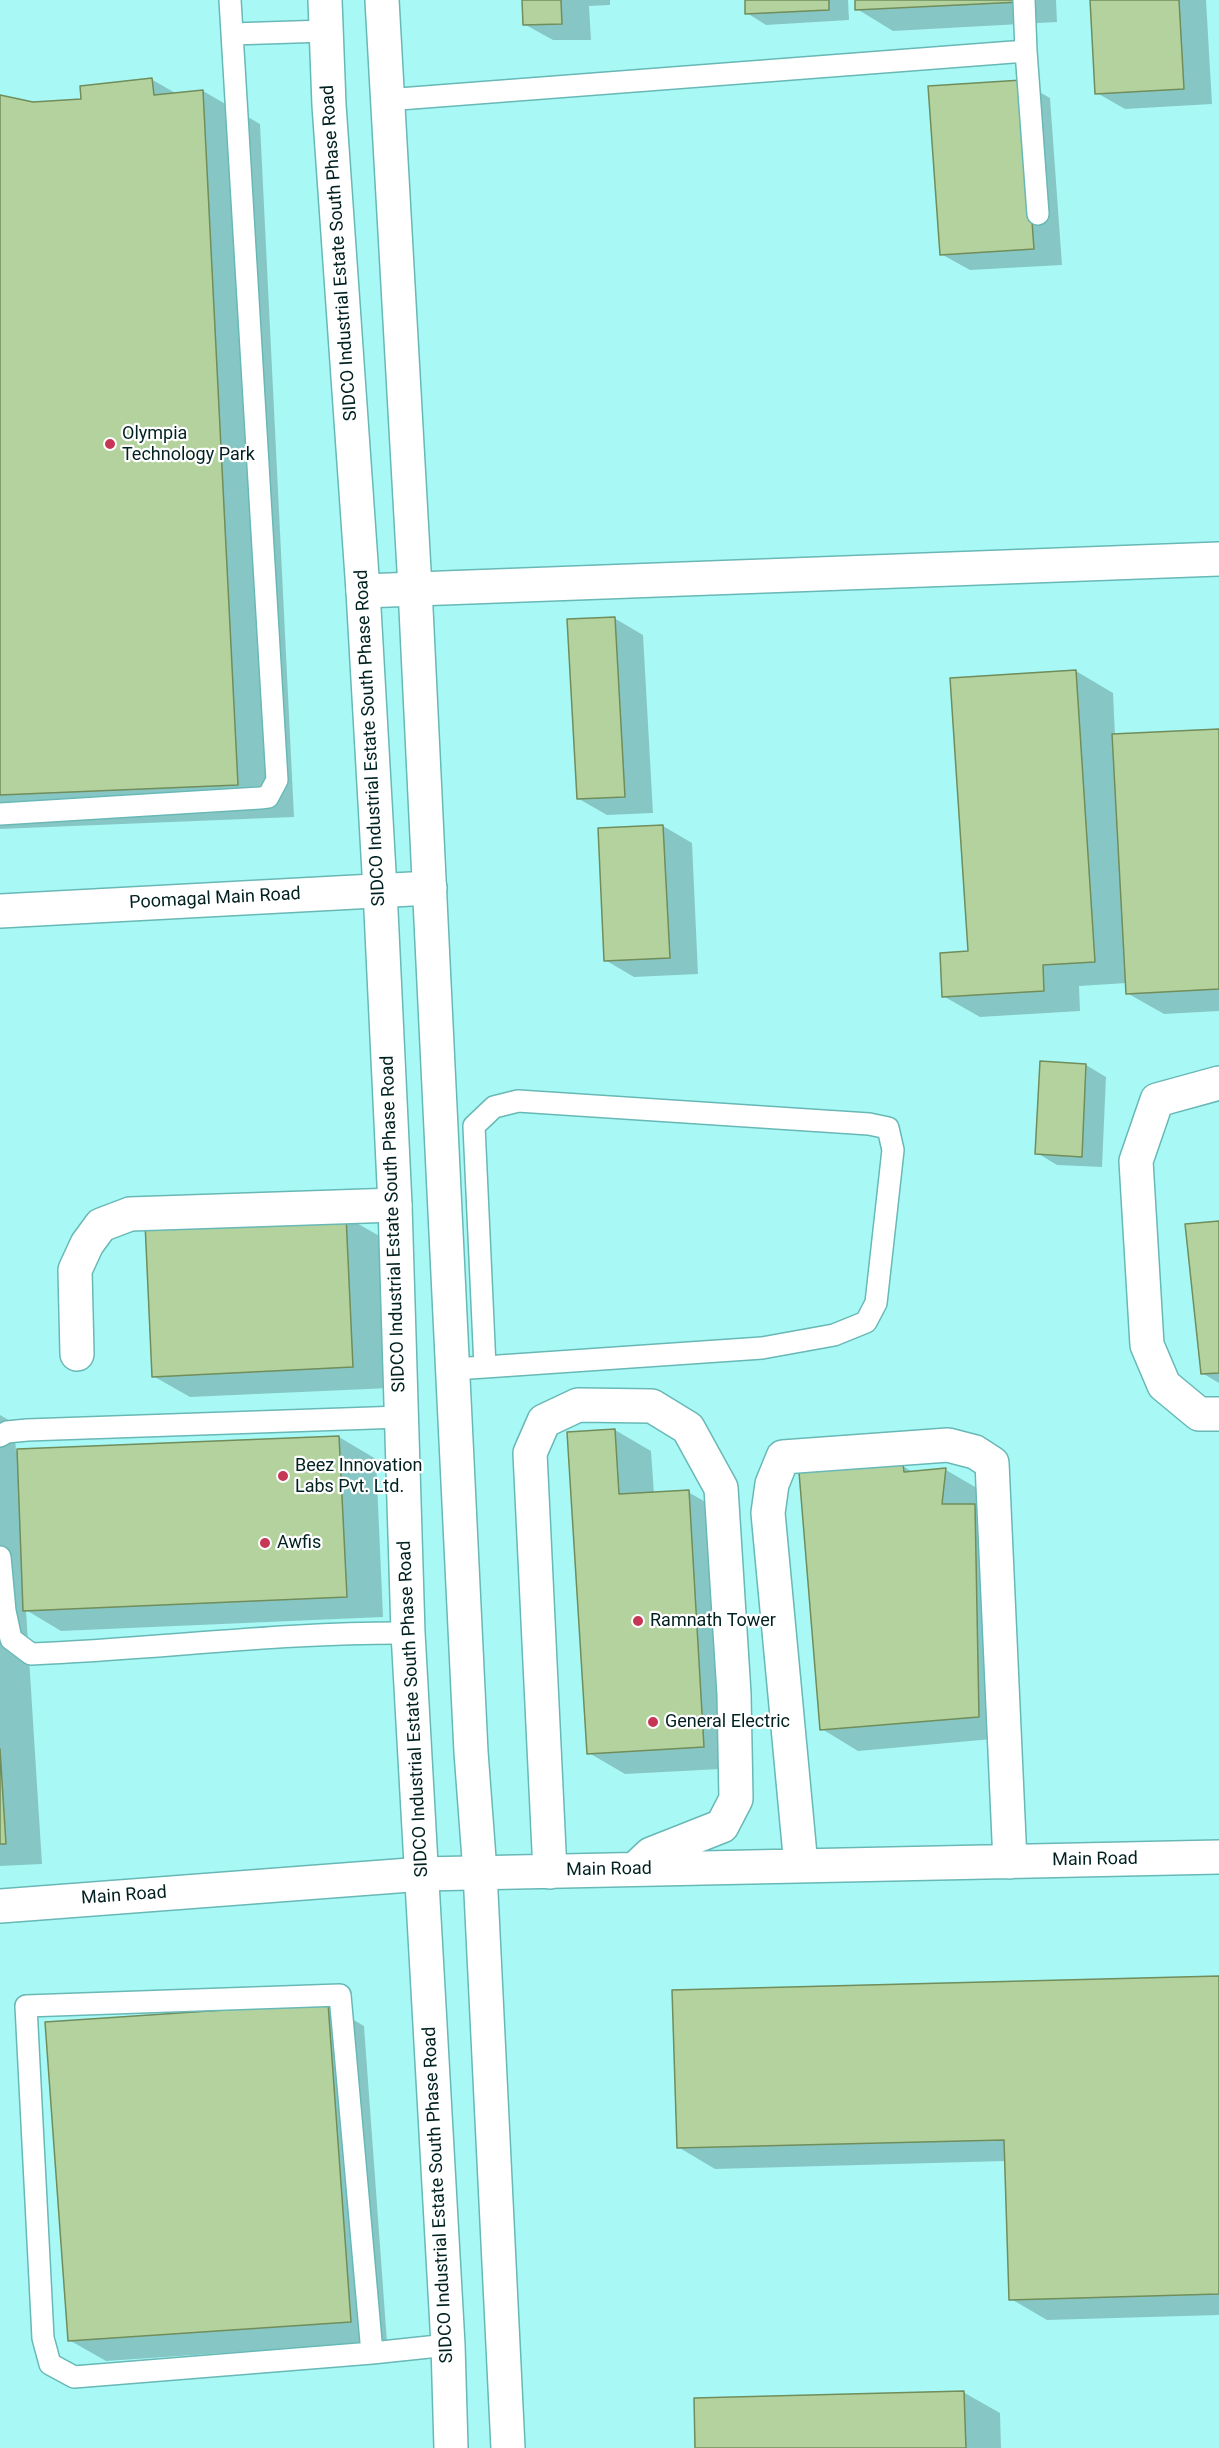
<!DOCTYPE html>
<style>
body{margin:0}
canvas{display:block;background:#a8f9f6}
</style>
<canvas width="1219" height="2448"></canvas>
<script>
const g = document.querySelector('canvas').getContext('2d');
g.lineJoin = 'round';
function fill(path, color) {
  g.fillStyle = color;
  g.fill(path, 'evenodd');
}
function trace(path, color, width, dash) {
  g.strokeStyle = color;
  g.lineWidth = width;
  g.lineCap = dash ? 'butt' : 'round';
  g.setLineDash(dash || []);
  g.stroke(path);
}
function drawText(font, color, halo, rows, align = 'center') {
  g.font = font + ' Roboto,sans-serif';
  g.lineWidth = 4.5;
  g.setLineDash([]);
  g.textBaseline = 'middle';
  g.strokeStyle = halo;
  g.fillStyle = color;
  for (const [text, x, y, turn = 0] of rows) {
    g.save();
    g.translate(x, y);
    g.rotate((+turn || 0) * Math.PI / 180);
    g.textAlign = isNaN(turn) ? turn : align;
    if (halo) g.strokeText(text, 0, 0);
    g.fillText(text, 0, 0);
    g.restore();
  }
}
fill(new Path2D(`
 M 524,0 L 610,0 L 610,5 L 589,6 L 591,40 L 553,40 L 524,24 Z
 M 746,0 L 848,0 L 849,20 L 766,25 L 747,13 Z
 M 856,0 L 1056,0 L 1057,22 L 893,31 L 857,9 Z
 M 1091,0 L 1206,0 L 1212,104 L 1125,109 L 1097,93 Z
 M 151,79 L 177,94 L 203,91 L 260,124 L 294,817 L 0,829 L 0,97 L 32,104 L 82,101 Z
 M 1022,82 L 1050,98 L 1062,265 L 970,270 L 941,254 Z
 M 614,618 L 643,635 L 653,813 L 607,815 L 579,799 Z
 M 1076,671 L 1113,693 L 1115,736 L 1219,730 L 1219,1011 L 1164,1014 L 1127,993 L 1127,983 L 1079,986 L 1080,1011 L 980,1017 L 943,996 L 969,952 L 952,679 Z
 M 663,826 L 692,843 L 698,974 L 634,977 L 605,960 Z
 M 1086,1065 L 1106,1077 L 1102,1167 L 1057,1165 L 1037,1153 Z
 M 346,1217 L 383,1238 L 390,1388 L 190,1397 L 153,1376 Z
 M 1219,1222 L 1219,1383 L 1202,1373 Z
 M 0,1415 L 14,1423 L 16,1451 L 339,1437 L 376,1459 L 383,1617 L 61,1631 L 26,1610 L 42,1864 L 0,1866 Z
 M 615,1430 L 651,1451 L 654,1494 L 688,1492 L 725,1513 L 740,1768 L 625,1774 L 589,1753 Z
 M 903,1466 L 914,1473 L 946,1470 L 982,1491 L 1015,1737 L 858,1751 L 822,1729 Z
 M 1219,1977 L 1219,2315 L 1047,2320 L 1011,2299 L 1006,2161 L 715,2169 L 678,2147 Z
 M 328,2005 L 364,2026 L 387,2342 L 106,2361 L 69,2340 Z
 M 963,2392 L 1000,2413 L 1001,2448 L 697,2448 Z`), '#0003');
const building = new Path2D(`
 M 522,0 L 561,0 L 562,24 L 523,25 Z
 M 745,0 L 829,0 L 829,10 L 745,14 Z
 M 855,0 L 1021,0 L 1021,2 L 855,10 Z
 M 1090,0 L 1179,0 L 1184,89 L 1095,94 Z
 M 152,78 L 154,95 L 203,90 L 238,785 L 0,795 L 0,95 L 33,102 L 81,99 L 80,86 Z
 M 1022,80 L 1034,249 L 940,255 L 928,86 Z
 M 615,617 L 625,797 L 577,799 L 567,619 Z
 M 1076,670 L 1095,962 L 1043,965 L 1044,991 L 942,997 L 940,953 L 968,951 L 950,678 Z
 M 1219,729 L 1219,989 L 1126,994 L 1112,734 Z
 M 663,825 L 670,958 L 604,961 L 598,828 Z
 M 1040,1061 L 1086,1064 L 1082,1157 L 1035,1154 Z
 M 346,1215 L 353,1367 L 152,1377 L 145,1223 Z
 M 1219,1221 L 1219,1373 L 1201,1374 L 1185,1224 Z
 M 615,1429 L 619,1494 L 689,1490 L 704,1747 L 587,1754 L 567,1432 Z
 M 339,1436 L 347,1597 L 23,1611 L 17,1449 Z
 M 903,1464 L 904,1472 L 946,1468 L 942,1504 L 975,1504 L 979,1717 L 820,1730 L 799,1472 Z
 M 0,1749 L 6,1844 L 0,1844 Z
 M 1219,1976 L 1219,2294 L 1009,2300 L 1004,2140 L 677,2148 L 672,1990 Z
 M 328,2003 L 351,2322 L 68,2341 L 45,2022 Z
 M 964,2391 L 966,2448 L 695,2448 L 694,2398 Z`);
fill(building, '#b3d29d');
trace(building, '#708d5b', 1.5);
const service = new Path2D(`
 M 1024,0 L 1026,51
 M 232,34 L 326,31
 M 386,100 L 1026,51 L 1038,214
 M 0,814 L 260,798 L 268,797 L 277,780 L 230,0
 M 453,1369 L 485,1367 L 762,1348 L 834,1335 L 866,1322 L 876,1303 L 893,1150 L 888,1128 L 869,1124 L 518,1101 L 494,1107 L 474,1126 L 485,1367
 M 0,1436 L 7,1432 L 27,1430 L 401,1417
 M 0,1557 L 5,1611 L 11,1639 L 31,1654 C 157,1649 283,1632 408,1633
 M 372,2353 L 340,1995 L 26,2006 L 43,2338 L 50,2364 L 74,2377 L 372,2353 L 448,2345`);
const minor = new Path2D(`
 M 363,591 L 1219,559
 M 0,911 L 430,888
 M 1219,1083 L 1157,1100 L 1136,1161 L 1147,1345 L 1164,1385 L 1199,1414 L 1219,1414
 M 77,1354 L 75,1270 L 87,1244 L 101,1225 L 130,1214 L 395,1205
 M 801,1866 L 768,1513 L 772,1484 L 783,1457 L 948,1445 L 975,1452 L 992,1463 L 1010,1862
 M 550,1872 L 530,1453 L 544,1421 L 578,1405 L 652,1406 L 688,1428 L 721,1488 L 734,1694 L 736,1799 L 722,1826 L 651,1854 L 636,1868
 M 0,1906 L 423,1874 L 1219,1857`);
const secondary = new Path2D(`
 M 325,0 L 329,105 L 363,591 L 380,890 L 395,1205 L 408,1633 L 448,2345 L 451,2448
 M 382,0 L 415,588 L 471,1752 L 480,1872 L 508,2448`);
trace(service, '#68b8b6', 24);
trace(minor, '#68b8b6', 36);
trace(secondary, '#68b8b6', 36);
trace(service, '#fff', 21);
trace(minor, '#fff', 33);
trace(secondary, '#fff', 33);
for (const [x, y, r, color] of [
 [110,444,6,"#c63655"],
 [283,1476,6,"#c63655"],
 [265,1543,6,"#c63655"],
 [638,1621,6,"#c63655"],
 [653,1722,6,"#c63655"]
]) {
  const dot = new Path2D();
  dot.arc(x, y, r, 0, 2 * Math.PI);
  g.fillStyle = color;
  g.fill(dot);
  trace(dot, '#fff', 2);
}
drawText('18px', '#002120', '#fff', [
 ["SIDCO Industrial Estate South Phase Road",340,253,-94],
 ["SIDCO Industrial Estate South Phase Road",371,738,-93],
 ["Poomagal Main Road",215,899,-3],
 ["SIDCO Industrial Estate South Phase Road",394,1224,-92],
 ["SIDCO Industrial Estate South Phase Road",414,1709,-93],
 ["Main Road",1095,1860,-1],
 ["Main Road",609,1870,-1],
 ["Main Road",124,1896,-4],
 ["SIDCO Industrial Estate South Phase Road",439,2195,-93]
]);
drawText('18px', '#002120', '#fff', [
 ["Olympia",122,434],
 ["Technology Park",122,455],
 ["Beez Innovation",295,1466],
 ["Labs Pvt. Ltd.",295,1487],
 ["Awfis",277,1543],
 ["Ramnath Tower",650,1621],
 ["General Electric",665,1722]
], 'left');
</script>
